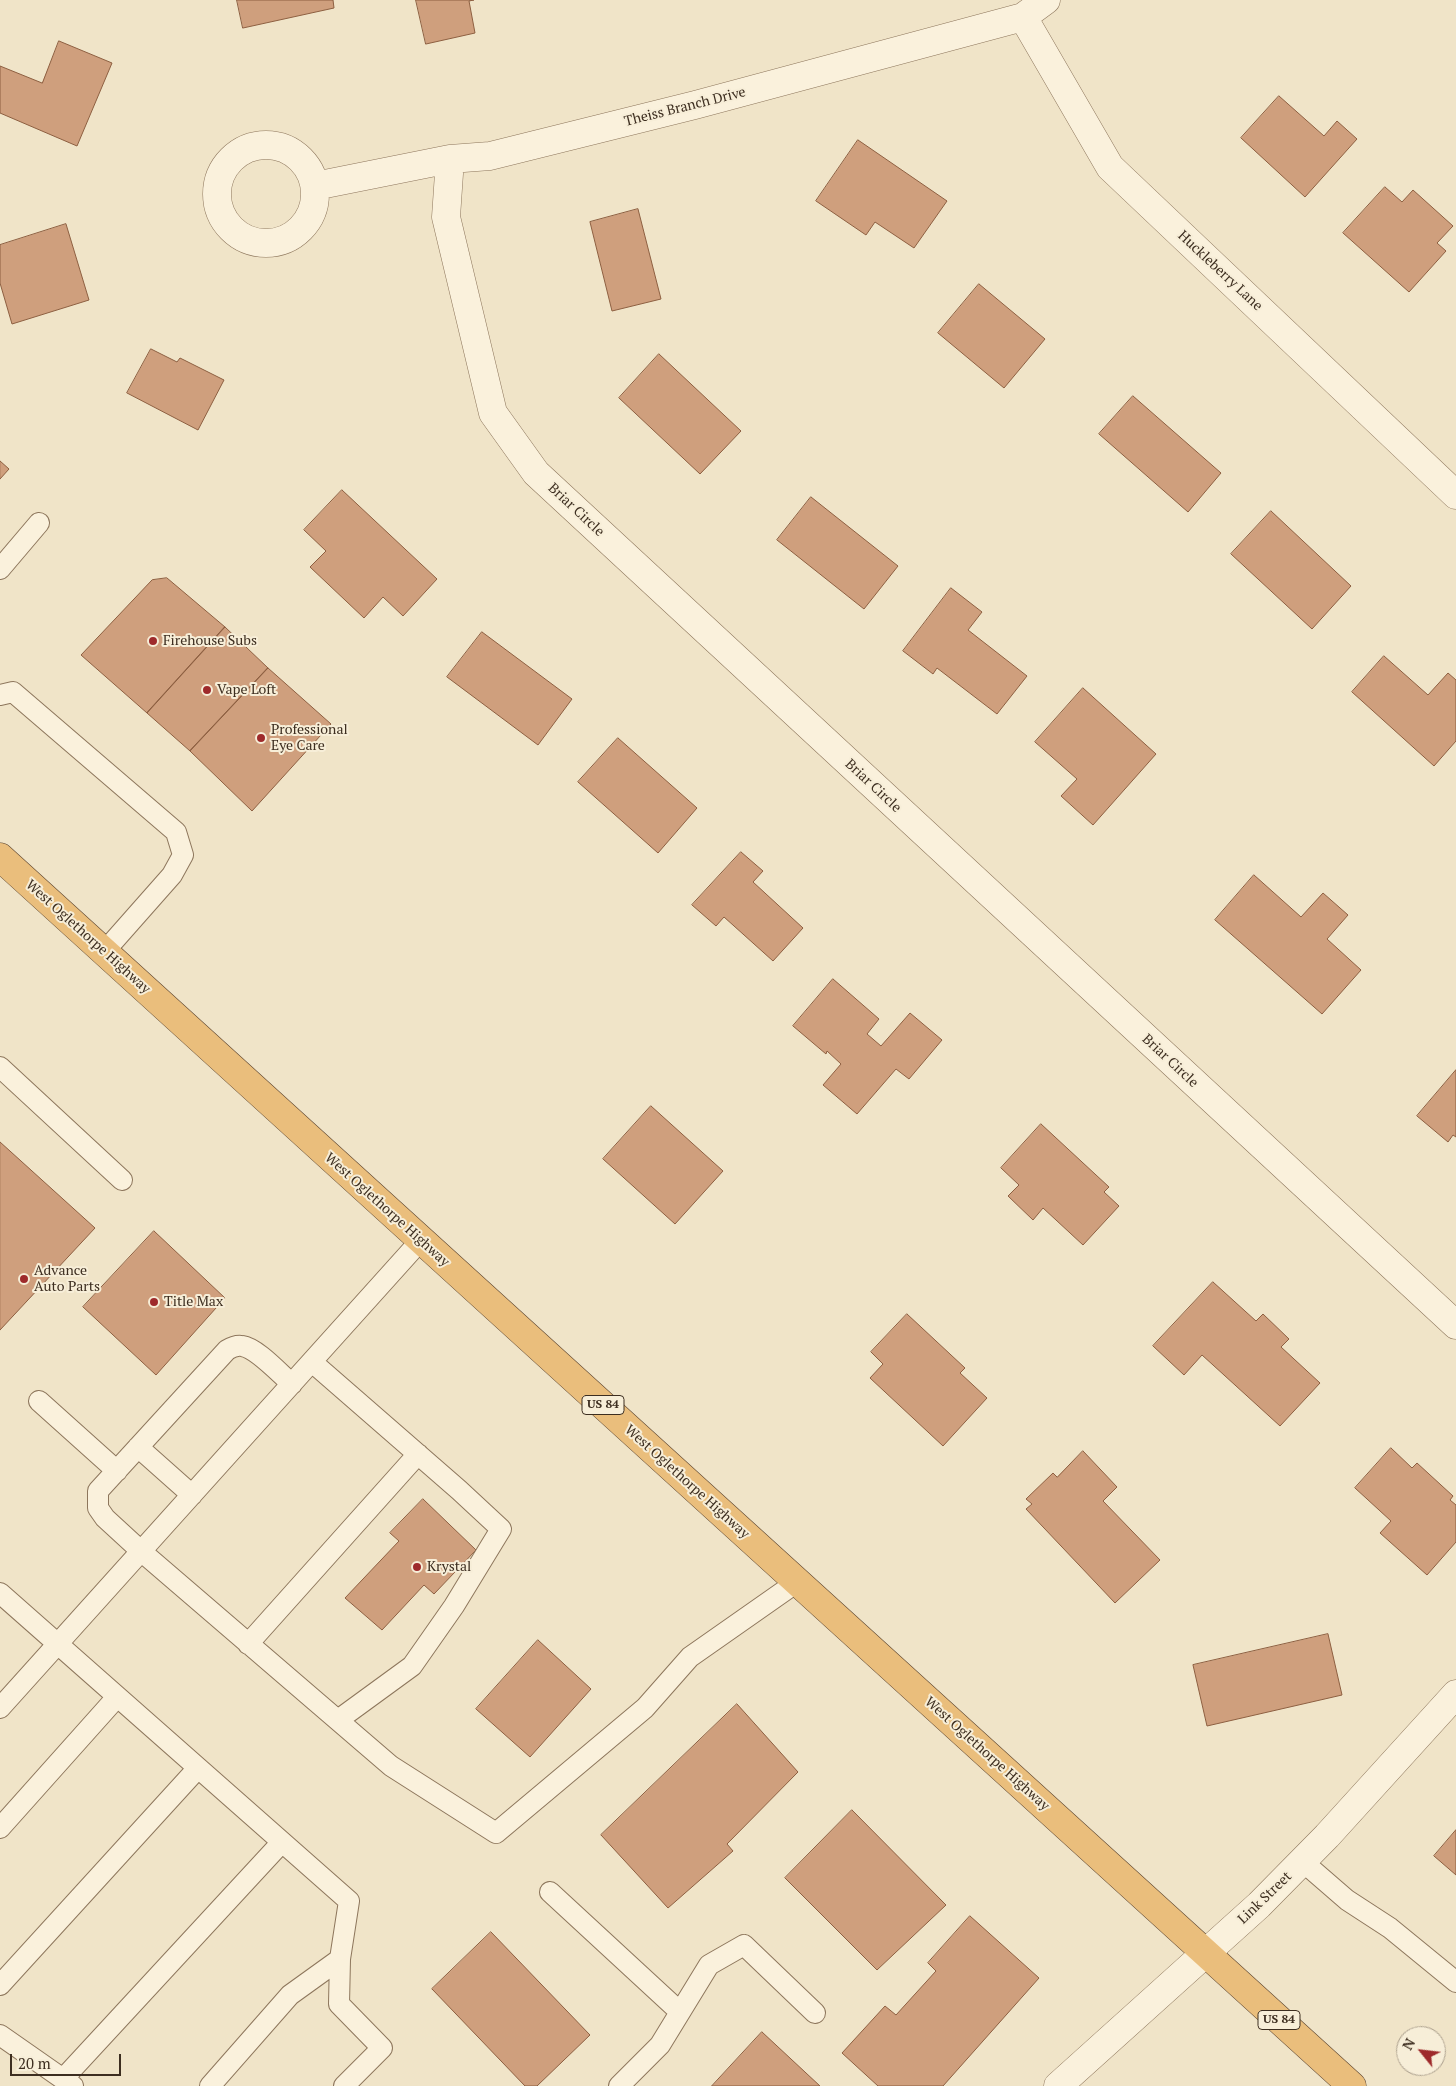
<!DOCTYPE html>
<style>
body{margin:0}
#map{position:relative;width:1456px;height:2086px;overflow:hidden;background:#f0e4c8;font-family:"PT Serif",serif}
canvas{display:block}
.north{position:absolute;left:1396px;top:2026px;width:50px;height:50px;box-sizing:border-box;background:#f7eed8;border:1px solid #ada18e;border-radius:50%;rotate:299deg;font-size:14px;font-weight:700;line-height:20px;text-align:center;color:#3d2e20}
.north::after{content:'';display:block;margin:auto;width:18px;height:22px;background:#9e2a2b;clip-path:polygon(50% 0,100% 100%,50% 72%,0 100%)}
.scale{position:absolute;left:10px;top:2054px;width:111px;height:22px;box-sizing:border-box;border:2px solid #3d2e20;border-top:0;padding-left:6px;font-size:15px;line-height:18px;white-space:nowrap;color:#3d2e20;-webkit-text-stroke:4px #f7eed8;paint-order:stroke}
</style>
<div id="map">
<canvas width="1456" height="2086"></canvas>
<div class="north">N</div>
<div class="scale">20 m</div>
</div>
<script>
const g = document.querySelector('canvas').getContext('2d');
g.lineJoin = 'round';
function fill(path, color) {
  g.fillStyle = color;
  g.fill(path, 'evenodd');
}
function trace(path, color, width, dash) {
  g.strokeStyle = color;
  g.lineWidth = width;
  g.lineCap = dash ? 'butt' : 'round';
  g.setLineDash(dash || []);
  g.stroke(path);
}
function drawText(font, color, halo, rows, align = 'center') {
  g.font = font + ' "PT Serif",serif';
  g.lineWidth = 4;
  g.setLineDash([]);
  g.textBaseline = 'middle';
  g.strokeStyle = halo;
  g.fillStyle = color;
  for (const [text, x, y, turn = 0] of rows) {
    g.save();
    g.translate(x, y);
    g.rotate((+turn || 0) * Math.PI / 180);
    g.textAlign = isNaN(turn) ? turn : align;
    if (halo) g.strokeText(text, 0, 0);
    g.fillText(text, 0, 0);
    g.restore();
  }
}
const building = new Path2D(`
 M 237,0 L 333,0 L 334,8 L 243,28 Z
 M 416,0 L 474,0 L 469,1 L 475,33 L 426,44 Z
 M 59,41 L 112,63 L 77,146 L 0,113 L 0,66 L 42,83 Z
 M 1279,96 L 1324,136 L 1337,121 L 1357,139 L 1305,197 L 1241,138 Z
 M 858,140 L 947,201 L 914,248 L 875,222 L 866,235 L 816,201 Z
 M 1385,187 L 1402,202 L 1413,190 L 1453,226 L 1437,243 L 1446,251 L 1409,292 L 1343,233 Z
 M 638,209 L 661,299 L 612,311 L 590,222 Z
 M 66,224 L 89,300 L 12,324 L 0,283 L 0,245 Z
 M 979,284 L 1045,339 L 1004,388 L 938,333 Z
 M 151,349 L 177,362 L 180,358 L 224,380 L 198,430 L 127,393 Z
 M 659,354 L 741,431 L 700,474 L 619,398 Z
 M 1133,396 L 1221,473 L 1188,512 L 1099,434 Z
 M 0,461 L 9,469 L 0,479 Z
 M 342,490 L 437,579 L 403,616 L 383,597 L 364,618 L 310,567 L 326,551 L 304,530 Z
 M 811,497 L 898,566 L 864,609 L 777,540 Z
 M 1271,511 L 1351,586 L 1312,629 L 1231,554 Z
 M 167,578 L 225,627 L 147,713 L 81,655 L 152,580 Z
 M 951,588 L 982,612 L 968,630 L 1027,676 L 997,714 L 937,668 L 933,674 L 903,651 Z
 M 225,627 L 268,668 L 190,751 L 147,713 Z
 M 482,632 L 572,699 L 538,745 L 447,677 Z
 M 1384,656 L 1428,695 L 1448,673 L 1456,680 L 1456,741 L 1434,766 L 1352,692 Z
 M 268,668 L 331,724 L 252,811 L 190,751 Z
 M 1083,688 L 1156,754 L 1093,825 L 1061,796 L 1077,779 L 1035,742 Z
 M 618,738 L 697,808 L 658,853 L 578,782 Z
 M 741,852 L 763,871 L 753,882 L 803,928 L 773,961 L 724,917 L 716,926 L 692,905 Z
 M 1254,875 L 1301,917 L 1323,893 L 1348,915 L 1327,939 L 1361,970 L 1322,1014 L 1215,920 Z
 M 833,979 L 879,1019 L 867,1034 L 881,1046 L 910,1013 L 942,1040 L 909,1079 L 896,1069 L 857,1114 L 823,1085 L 841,1064 L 827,1051 L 826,1054 L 793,1026 Z
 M 1456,1070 L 1456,1137 L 1453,1135 L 1448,1142 L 1417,1116 Z
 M 651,1106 L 723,1171 L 675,1224 L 603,1159 Z
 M 1041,1124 L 1109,1187 L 1104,1192 L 1119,1206 L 1083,1245 L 1043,1208 L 1033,1220 L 1008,1196 L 1019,1185 L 1001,1168 Z
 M 0,1142 L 95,1228 L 0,1330 Z
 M 154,1231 L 225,1298 L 156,1375 L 83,1307 Z
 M 1213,1282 L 1256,1321 L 1263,1314 L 1289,1339 L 1281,1347 L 1320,1383 L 1280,1426 L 1202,1355 L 1184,1375 L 1153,1346 Z
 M 907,1314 L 965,1368 L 960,1373 L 987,1398 L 943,1446 L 870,1378 L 883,1364 L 871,1352 Z
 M 1391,1448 L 1412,1468 L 1417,1463 L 1453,1496 L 1450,1500 L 1456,1505 L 1456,1542 L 1427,1575 L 1380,1533 L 1391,1521 L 1355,1488 Z
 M 1083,1451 L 1117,1487 L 1103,1501 L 1160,1560 L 1115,1603 L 1026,1509 L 1032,1504 L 1026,1499 L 1053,1473 L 1057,1477 Z
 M 423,1499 L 476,1550 L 434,1594 L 424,1585 L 382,1630 L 345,1598 L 399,1541 L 390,1533 Z
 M 1328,1634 L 1342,1695 L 1207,1726 L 1193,1665 Z
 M 538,1640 L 591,1689 L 530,1757 L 476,1709 Z
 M 737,1704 L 798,1772 L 727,1844 L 733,1851 L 668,1908 L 601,1835 Z
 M 852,1810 L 946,1905 L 877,1970 L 785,1878 Z
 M 1456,1830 L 1456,1875 L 1434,1856 Z
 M 970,1916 L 1039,1978 L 943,2086 L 878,2086 L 842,2053 L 885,2006 L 896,2015 L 936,1971 L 928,1963 Z
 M 491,1932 L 590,2035 L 537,2086 L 525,2086 L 432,1989 Z
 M 762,2032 L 820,2086 L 712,2086 Z`);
fill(building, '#cf9f7d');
trace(building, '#8d5f41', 1);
const service = new Path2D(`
 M 0,569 L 39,523
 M 0,695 L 13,692 L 176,832 L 183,855 L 172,875 L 104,952
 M 0,1067 L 122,1180
 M 312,1362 L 459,1490 L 501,1529 L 454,1606 L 412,1666 L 338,1720
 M 292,1384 C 280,1374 257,1348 242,1346 C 236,1345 232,1347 227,1350 L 98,1491 L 98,1508 L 105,1518 L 142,1552 L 391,1766 L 496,1833 L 645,1708 L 690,1657 L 797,1582
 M 39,1401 L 117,1471
 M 138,1447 L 192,1495
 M 0,1593 L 349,1901 L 340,1959 L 339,2004 L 382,2048 L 344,2086
 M 248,1644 L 418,1454
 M 0,1708 L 421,1240
 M 0,1828 L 117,1697
 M 1302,1861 L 1347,1900 L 1390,1928 L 1456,1982
 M 550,1892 L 680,2012
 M 0,1985 L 198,1768
 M 0,2035 L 73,2086
 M 63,2079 L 282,1842
 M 210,2086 L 290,1995 L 340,1959
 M 619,2086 L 660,2045 L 709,1965 L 744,1945 L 815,2013`);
const minor = new Path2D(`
 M 1023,17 L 1110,167 L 1456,495
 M217 194a49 49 0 1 1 98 0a49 49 0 1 1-98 0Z
 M 450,159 L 446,217 L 493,413 L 536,473 L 1456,1325
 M 315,186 L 450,159 L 490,156 L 695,105 L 1023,17 L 1046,0
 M 1058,2086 L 1259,1905 L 1327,1836 L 1456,1694`);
const trunk = new Path2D(`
 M 0,857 L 1352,2086`);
trace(service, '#8d765c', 22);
trace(minor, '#8d765c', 29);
trace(trunk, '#5b4430', 29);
trace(service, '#faf1dc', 20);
trace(minor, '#faf1dc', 28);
trace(trunk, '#eabe7c', 28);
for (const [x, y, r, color] of [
 [153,641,5,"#9e2a2b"],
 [207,690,5,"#9e2a2b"],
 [261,738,5,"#9e2a2b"],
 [24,1279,5,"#9e2a2b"],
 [154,1302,5,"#9e2a2b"],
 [417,1567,5,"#9e2a2b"]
]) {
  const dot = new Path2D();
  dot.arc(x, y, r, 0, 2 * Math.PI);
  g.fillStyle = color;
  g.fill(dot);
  trace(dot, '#f7eed8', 2);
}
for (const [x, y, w] of [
 [603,1405,42],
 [1279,2020,42]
]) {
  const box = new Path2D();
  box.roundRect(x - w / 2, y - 9.5, w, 19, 4);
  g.fillStyle = '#f7eed8';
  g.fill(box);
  trace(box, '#3d2e20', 1);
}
drawText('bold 12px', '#3d2e20', null, [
 ["US 84",603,1405],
 ["US 84",1279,2020]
]);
drawText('14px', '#3d2e20', '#f7eed8', [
 ["Theiss Branch Drive",685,107,-14],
 ["Huckleberry Lane",1220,271,43],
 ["Briar Circle",576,510,43],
 ["Briar Circle",873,786,43],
 ["West Oglethorpe Highway",88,937,42],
 ["Briar Circle",1170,1061,43],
 ["West Oglethorpe Highway",387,1210,42],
 ["West Oglethorpe Highway",687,1482,42],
 ["West Oglethorpe Highway",987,1754,42],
 ["Link Street",1265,1898,-44]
]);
drawText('14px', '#3d2e20', '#f7eed8', [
 ["Firehouse Subs",163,641],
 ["Vape Loft",217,690],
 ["Professional",271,730],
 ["Eye Care",271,746],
 ["Advance",34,1271],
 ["Auto Parts",34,1287],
 ["Title Max",164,1302],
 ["Krystal",427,1567]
], 'left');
</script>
